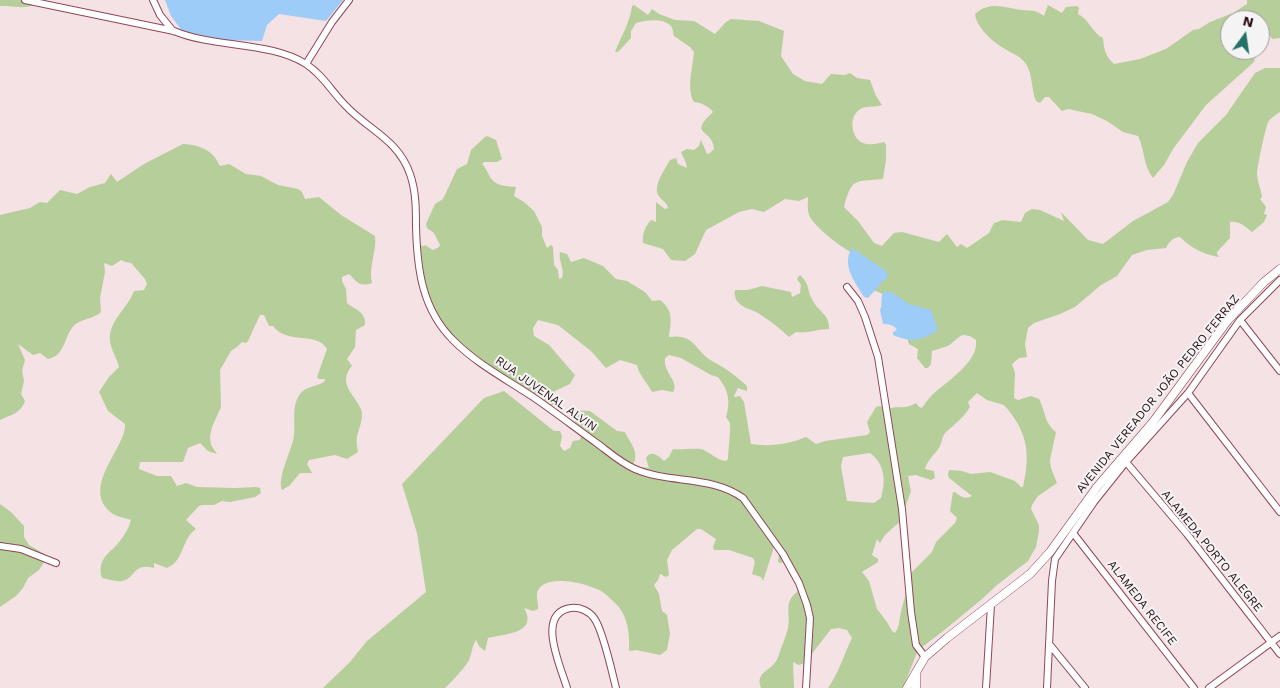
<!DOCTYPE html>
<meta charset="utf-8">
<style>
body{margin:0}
#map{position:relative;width:1280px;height:688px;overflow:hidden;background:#f4e2e5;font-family:"Work Sans",sans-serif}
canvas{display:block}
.north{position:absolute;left:1220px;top:10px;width:50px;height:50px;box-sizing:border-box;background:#f4f4f4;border:1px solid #a4989b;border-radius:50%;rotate:14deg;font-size:14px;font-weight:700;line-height:20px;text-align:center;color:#2c0e15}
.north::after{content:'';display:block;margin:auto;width:18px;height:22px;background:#26706a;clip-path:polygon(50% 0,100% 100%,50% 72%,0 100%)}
</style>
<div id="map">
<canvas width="1280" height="688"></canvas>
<div class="north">N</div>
</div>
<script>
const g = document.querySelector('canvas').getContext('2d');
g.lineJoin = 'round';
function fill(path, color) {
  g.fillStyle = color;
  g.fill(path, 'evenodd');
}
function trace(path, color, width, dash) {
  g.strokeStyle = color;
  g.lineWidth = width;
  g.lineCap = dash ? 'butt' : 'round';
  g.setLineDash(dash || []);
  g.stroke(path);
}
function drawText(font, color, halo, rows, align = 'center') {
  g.font = font + ' "Work Sans",sans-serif';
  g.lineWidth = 4;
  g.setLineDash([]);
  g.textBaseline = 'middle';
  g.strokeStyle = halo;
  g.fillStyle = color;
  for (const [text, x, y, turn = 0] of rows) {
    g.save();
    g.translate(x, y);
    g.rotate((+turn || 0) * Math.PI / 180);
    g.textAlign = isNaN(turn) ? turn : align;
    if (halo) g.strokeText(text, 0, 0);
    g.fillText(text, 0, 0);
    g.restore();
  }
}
fill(new Path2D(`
 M 0,0 L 44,0 C 26,11 20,6 0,6 Z
 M 1247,0 L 1280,0 L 1280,38 L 1272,39 L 1268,32 L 1268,24 L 1262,19 L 1260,21 L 1230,20 L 1230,50 L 1254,50 L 1256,54 L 1254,62 L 1206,105 L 1173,149 L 1164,165 L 1153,178 C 1143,165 1145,150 1138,136 L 1123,132 L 1107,121 L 1092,114 L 1068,109 L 1062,111 L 1049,97 L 1045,97 L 1040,103 L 1036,101 C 1031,89 1033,75 1026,64 C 1019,54 1010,53 1000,46 C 990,39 976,26 975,14 C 989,1 1004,7 1021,10 C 1032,11 1034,9 1044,16 L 1048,5 L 1062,13 L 1066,7 L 1077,6 L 1079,8 L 1078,14 C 1090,20 1092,33 1103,38 C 1104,49 1105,56 1114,64 L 1140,59 L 1166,49 L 1193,30 L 1199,29 L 1210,22 L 1233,13 L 1247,4 Z
 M 634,5 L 648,15 L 652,9 L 659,14 L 675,20 L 694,21 L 715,34 L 726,22 L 731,19 L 759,21 L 784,31 L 781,56 L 793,74 L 805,81 L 822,84 L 831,74 L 845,75 L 850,73 L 857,78 L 870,80 L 876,96 L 882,105 C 875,108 865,105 859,110 C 849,117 851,136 861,142 C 867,146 878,144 884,142 L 886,145 L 886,160 L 883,179 C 854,182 852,177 844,207 L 858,221 L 874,243 L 882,246 L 894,233 L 902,232 L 939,242 L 947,234 L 957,247 L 961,244 L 967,248 L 989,233 L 994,223 L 1003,220 L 1021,222 L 1025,213 L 1032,209 L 1040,210 L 1064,221 L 1061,212 L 1088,240 L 1103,244 L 1133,221 L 1168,202 L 1173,195 L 1187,162 L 1198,143 L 1226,115 L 1255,73 L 1265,68 L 1280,68 L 1280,112 C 1275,115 1271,118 1268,122 C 1266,126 1257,167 1257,173 C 1257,181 1261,189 1262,197 L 1260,199 L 1266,207 L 1264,214 L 1267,215 L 1264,222 L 1252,232 C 1244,226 1240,221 1230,222 L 1230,238 L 1217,252 L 1217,254 L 1219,257 C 1205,255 1191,248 1180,237 C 1173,237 1169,242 1166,248 L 1147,250 L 1132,255 L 1117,276 L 1101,285 L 1075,307 L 1060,314 L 1034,323 L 1028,328 L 1025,344 L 1027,357 L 1019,358 L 1012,364 L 1015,373 L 1014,398 L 1018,400 L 1031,396 L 1039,399 C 1045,410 1044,423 1056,432 L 1050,460 L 1051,468 L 1057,483 L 1038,496 L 1032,505 L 1031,509 L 1039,525 L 1039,531 L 1036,547 L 1028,561 L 997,585 L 982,599 L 942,632 L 918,650 L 903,688 L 828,688 C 839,673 844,654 852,638 L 847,630 L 839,628 L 831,629 L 811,655 L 810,661 L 799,665 L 793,662 L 794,688 L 761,688 C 754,670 775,672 779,654 C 782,645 786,637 788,628 C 791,613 783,603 797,592 L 797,585 L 784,562 L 780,563 L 778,562 L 779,553 L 774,547 L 763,581 L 761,577 L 752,574 L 755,562 L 753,558 L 729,550 L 714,550 L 713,547 L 716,539 L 701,529 L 697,529 L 672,550 L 667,560 L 669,575 L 666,577 L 660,574 L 658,580 L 654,585 L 659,594 L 662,611 L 667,615 L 670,634 L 667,650 L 660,655 L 636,650 L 629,651 C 630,635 628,618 618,606 C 614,602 608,596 604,593 C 591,584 548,573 538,590 C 535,597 539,603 538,609 L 533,611 L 524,608 C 539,634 503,634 488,638 L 485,651 L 479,646 L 476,640 C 472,646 472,653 469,660 C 466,666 451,683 445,688 L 323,688 L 350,662 L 367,641 L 426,592 L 417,533 L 402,484 L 484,398 L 504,391 L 554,431 L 560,431 L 562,436 L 560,446 L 564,451 L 570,448 L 573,441 L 580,440 C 584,428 570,422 572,410 L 590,411 L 617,431 L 625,432 C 632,447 640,451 632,468 L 641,469 L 642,467 L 649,468 L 646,458 C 651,449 659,456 664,461 L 669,457 L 673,449 C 681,450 694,448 701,449 C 710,452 716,460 726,461 L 728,459 C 728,455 731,426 730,424 C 730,422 727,419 726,417 C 731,400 728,390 718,377 L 711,375 L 681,358 L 669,355 L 665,358 C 663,373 680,382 673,392 L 662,390 L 652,392 C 648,384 638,373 637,365 L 620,360 L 606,368 L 591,351 L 558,325 L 538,320 L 533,328 L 534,336 L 549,345 L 575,375 L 570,384 L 555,391 L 552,397 L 554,404 L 551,406 L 539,396 L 483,363 L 451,342 L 429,311 L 423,268 L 417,245 L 424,246 L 425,245 L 433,250 L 439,247 L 440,245 L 434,233 L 427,228 L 426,224 L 435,204 L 443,199 L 457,169 L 467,164 L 471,150 L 485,137 L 487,136 L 496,140 L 502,159 L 497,162 L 484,162 L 482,164 C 486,168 487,171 489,175 C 494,186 505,186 516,187 L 514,196 L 524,202 L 534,211 L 542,227 L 542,236 L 547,248 L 551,245 L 553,247 L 554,265 L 558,270 L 559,279 L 562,278 C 565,268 558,261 560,252 L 567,254 L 571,262 L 584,258 L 603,266 L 616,279 L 627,281 L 645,292 L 652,301 L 660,300 C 674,311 671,321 669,337 C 695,333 694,350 712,361 C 725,368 735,375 747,386 L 747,391 L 738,388 L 734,396 L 735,397 L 740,396 L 744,402 L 751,444 C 769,447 790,444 806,437 L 816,444 L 825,441 L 867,435 L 870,432 L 867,422 L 876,407 L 880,406 L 888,409 C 898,405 906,410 916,403 L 919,407 L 922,408 C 925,404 928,399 932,395 C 946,382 979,362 976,340 L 970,336 L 963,335 C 957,337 953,343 948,346 C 947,346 933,351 932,351 L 931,364 L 928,368 L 925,368 L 917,358 L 918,349 L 909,344 L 908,341 L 908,335 L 902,302 L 873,290 L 855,254 C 844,250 816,228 810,217 C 807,211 808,204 808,197 L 799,201 L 785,199 L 764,212 L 752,209 L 739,212 L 706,230 L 695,254 L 685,261 L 671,260 L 663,249 L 643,243 C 642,234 645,227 651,220 L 656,222 L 656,202 L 665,209 L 668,208 C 667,202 662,201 659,196 C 652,187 665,169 670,160 L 676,158 L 678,164 L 687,168 L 686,163 L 681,152 L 687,149 L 694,150 L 699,146 L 701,140 L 707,154 L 710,153 L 714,149 C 713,128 687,136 713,112 C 710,107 700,102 694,102 C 686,89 693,67 694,52 L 690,47 L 674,36 C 673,33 673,27 670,25 C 662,18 646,20 636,23 L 631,31 L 631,38 L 618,52 L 615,52 C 621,36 630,23 632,6 ZM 977,393 L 987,400 L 1004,405 C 1027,431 1031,452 1023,487 L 1021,487 L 1015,481 L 990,472 L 971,474 L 962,471 L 949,470 L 948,475 L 949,478 L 972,496 C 965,500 960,496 955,492 L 953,492 L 950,511 L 957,518 L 955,523 L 936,542 L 932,552 L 913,571 L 906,575 C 908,593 903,601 900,617 C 899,623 899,628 895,633 L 892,631 L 887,622 L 877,609 L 869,581 L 862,572 L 878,562 L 878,559 L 872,555 L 877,539 L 880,543 L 885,535 L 904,518 L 904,511 L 911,491 L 908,476 L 916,475 L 931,480 L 935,478 L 934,471 L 925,469 C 927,460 935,455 940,446 C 942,442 942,436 946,432 C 955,424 964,417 970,407 L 968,402 ZM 870,453 C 885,464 886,481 881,498 L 874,503 L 847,501 L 841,466 L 843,457 Z
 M 183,144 C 200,145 213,150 220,166 L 229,164 L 246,174 L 261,176 L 278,185 L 298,189 L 302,192 L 305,199 L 319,197 L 341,215 L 375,236 C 377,251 368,267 372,283 C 359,287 358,283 349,274 L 342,277 L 342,281 L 346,289 L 347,303 C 355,310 366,311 365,325 L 356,330 L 355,347 L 347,359 L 352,366 C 337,383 354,394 361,409 C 364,418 359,428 357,436 C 356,441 357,447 358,452 L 347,459 L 335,455 L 309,460 L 307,464 L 312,473 L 300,473 L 289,486 L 282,490 C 277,479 290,453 293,441 C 297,425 290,408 300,394 C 306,386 316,387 324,382 L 325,379 L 319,379 L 317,377 L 327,349 C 317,331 287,345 273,326 L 269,326 L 264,315 L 260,315 L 248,341 L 246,343 L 242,342 L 237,347 L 231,351 L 220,370 L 221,407 L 212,427 L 210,437 L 211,445 L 217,454 L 208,451 L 200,443 L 188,448 L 183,462 L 140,462 L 139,469 L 157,476 L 171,476 L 177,486 L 186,483 L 197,487 L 235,488 L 256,487 L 260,488 L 261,493 L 255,497 L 230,502 L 222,501 L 214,505 L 202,505 L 199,506 L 186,520 L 196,529 C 181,539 185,560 167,568 L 154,563 L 154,568 C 133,562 136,578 122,581 C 115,582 108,579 102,578 C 96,558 111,553 120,541 C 125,534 129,528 131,520 C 126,518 118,517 113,514 C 78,489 127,447 125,424 L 108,411 L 99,392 L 109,377 L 119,367 C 117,358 111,350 110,341 C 108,321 128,308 134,291 L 144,290 L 147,284 L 145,279 L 131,263 L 125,262 L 121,260 L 112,266 L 104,263 L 105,272 L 100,298 L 101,312 C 93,320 79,318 72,328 C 64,339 64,356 48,359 L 40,353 L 33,355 L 18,344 L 25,360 L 22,371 L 24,381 L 21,394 L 25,401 C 21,413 11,415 0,420 L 0,215 L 30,208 L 40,202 L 47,203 L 60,190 L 77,194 L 90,187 L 105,183 L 111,174 L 117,182 L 144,164 Z
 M 800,275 C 811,286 806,288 812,299 C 817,311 830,314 829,329 C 817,329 808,334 796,332 L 789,337 C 780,328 769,320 758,313 C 751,309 742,308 737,301 C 735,298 734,294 735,290 L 748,290 L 762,286 L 791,292 L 792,297 L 800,293 L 801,285 L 797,279 Z
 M 0,504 L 11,512 L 24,526 L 24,537 L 29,545 L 48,556 L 39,570 L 28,578 L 23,588 L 16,596 L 0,607 Z`), '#b6ce99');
fill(new Path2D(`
 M 165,0 L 343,0 L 326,21 L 279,14 L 267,25 L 262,41 L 225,40 L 183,32 L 171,16 Z
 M 852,248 L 886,271 L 888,276 L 868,298 L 864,297 C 855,282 841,265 852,248 Z
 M 883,292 L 891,292 L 909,304 L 931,310 L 938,330 C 920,341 913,343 893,335 L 893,332 L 897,330 C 895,325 888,324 883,324 L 880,310 C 883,305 880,298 883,292 Z`), '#9eccf9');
const minor = new Path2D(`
 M 25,0 L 174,31 C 214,48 270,41 306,64 C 324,76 331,91 345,105 C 368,130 398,139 410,174 C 416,191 416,209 416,226 C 417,269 422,310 454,341 C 477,364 506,379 533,397 C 555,412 577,429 598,444 C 610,453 621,463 635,469 C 670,484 711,475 743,498 L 783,554 L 799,583 L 807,605 L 810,618 L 806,688
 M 153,0 L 160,15 L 173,31
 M 306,64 L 332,22 L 349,0
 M 847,287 L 858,301 L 865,317 L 878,357 L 902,509 L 911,612 L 916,645 L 925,657
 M 1240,320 L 1280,371
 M 1188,393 L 1280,512
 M 1126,462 L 1187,534 L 1280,654
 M 1073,533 L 1194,688
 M 0,546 L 21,549 L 56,563
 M 1050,645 L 1085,688
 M 567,688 C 561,667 535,613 571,608 C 580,607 589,611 594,618 C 603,630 612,672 616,688
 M 986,688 L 991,605
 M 1047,688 L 1052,581 L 1055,559 L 1094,502 L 1126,462 L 1188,393 L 1240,320 L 1280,280
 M 1209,688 L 1280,636`);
const major = new Path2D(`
 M 907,688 L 925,657 L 947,638 L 1030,574 L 1050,552 L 1097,487 L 1153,422 L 1228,320 L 1264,282 L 1280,269
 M 916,688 L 916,675`);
trace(minor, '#8f4757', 8);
trace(major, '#8f4757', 9);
trace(minor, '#fff', 6);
trace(major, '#fff', 8);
drawText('12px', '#2c0e15', '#f4f4f4', [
 ["RUA JUVENAL ALVIN",546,394,35],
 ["AVENIDA VEREADOR JOÃO PEDRO FERRAZ",1158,394,-51],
 ["ALAMEDA PORTO ALEGRE",1212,551,51],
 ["ALAMEDA RECIFE",1142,603,52]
]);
</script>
